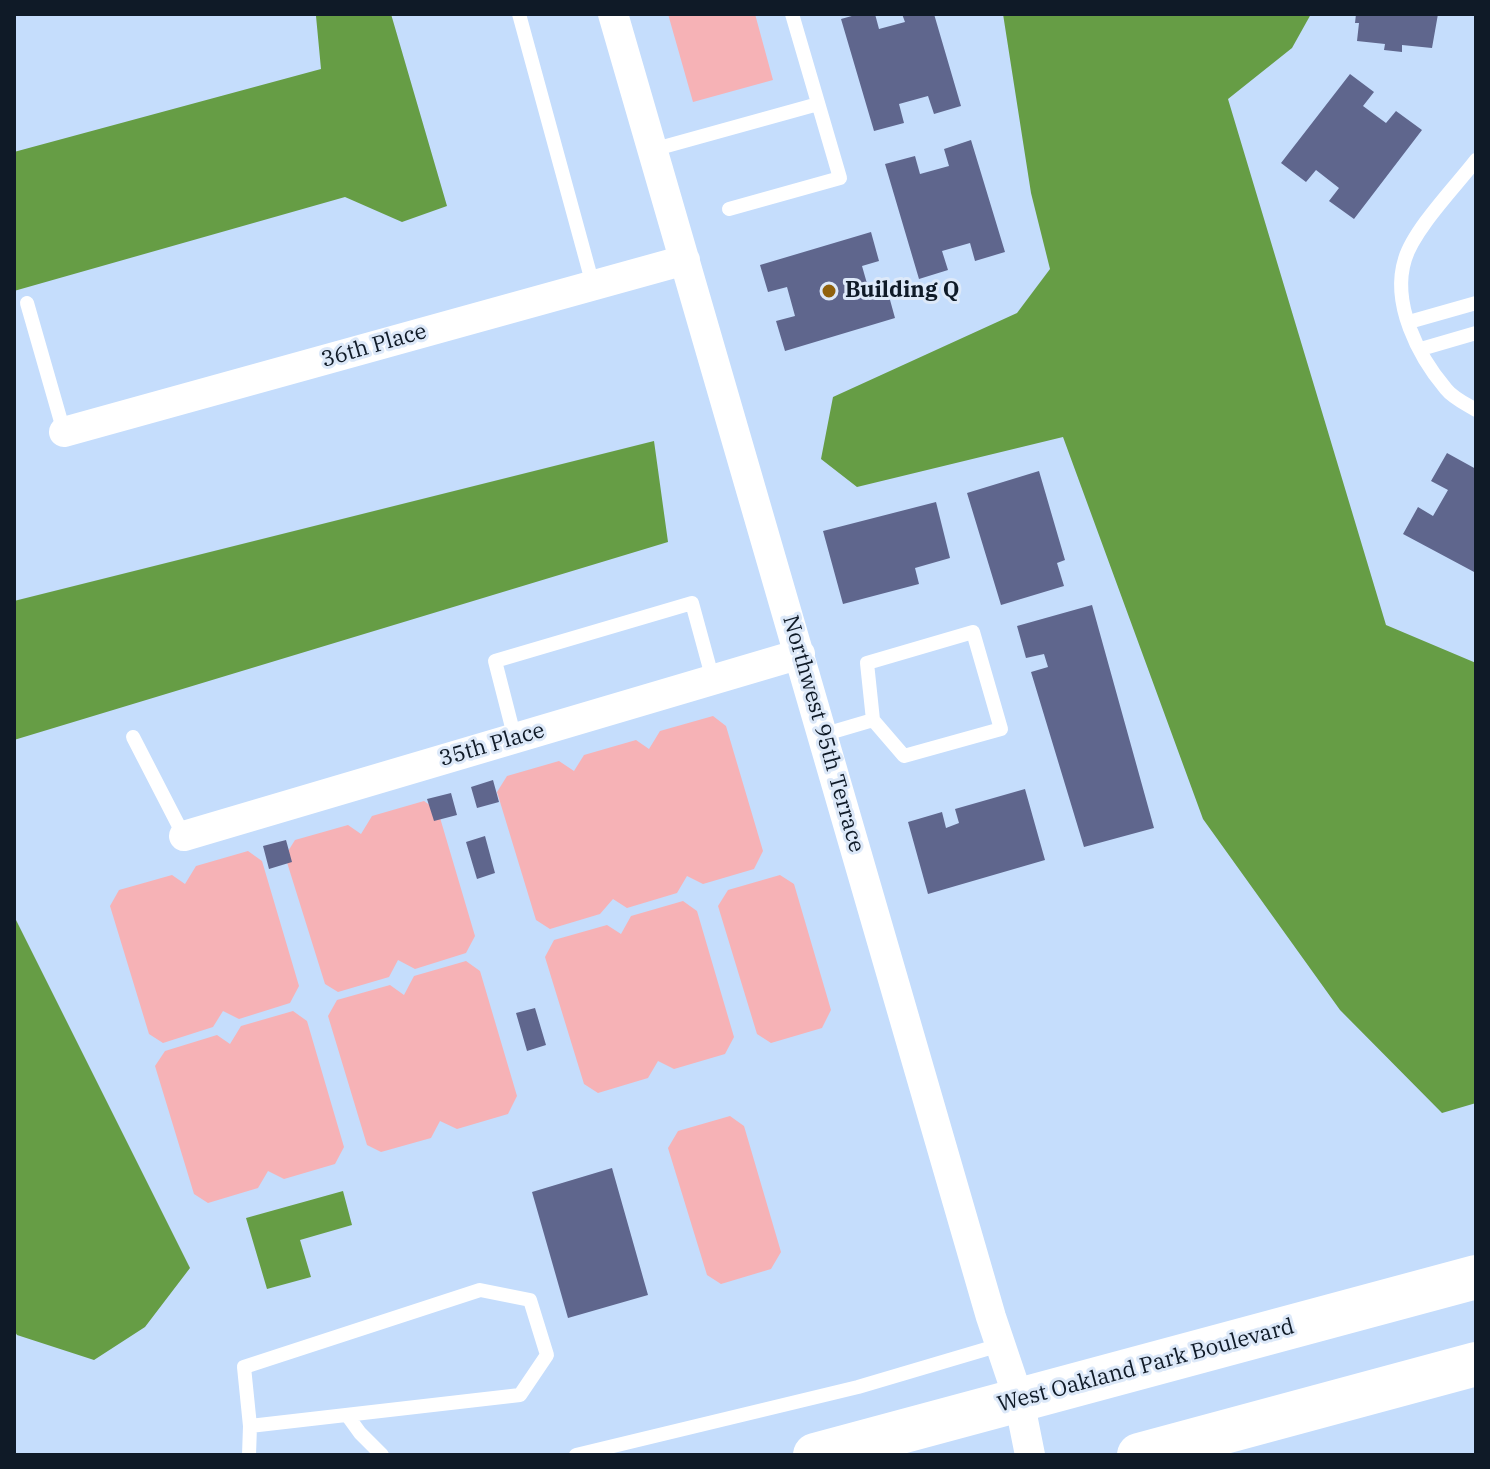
<!DOCTYPE html>
<style>
body{margin:0}
#map{position:relative;width:1490px;height:1469px;overflow:hidden;background:#c5ddfc;font-family:"IBM Plex Serif",serif}
canvas{display:block}
.frame{position:absolute;inset:0;border:16px solid #0f1a27;pointer-events:none}
</style>
<div id="map">
<canvas width="1490" height="1469"></canvas>
<div class="frame"></div>
</div>
<script>
const g = document.querySelector('canvas').getContext('2d');
g.lineJoin = 'round';
function fill(path, color) {
  g.fillStyle = color;
  g.fill(path, 'evenodd');
}
function trace(path, color, width, dash) {
  g.strokeStyle = color;
  g.lineWidth = width;
  g.lineCap = dash ? 'butt' : 'round';
  g.setLineDash(dash || []);
  g.stroke(path);
}
function drawText(font, color, halo, rows, align = 'center') {
  g.font = font + ' "IBM Plex Serif",serif';
  g.lineWidth = 6;
  g.setLineDash([]);
  g.textBaseline = 'middle';
  g.strokeStyle = halo;
  g.fillStyle = color;
  for (const [text, x, y, turn = 0] of rows) {
    g.save();
    g.translate(x, y);
    g.rotate((+turn || 0) * Math.PI / 180);
    g.textAlign = isNaN(turn) ? turn : align;
    if (halo) g.strokeText(text, 0, 0);
    g.fillText(text, 0, 0);
    g.restore();
  }
}
fill(new Path2D(`
 M 668,14 L 755,14 L 773,80 L 693,102 Z
 M 713,716 L 726,726 L 763,851 L 754,869 L 703,884 L 687,876 L 677,893 L 627,908 L 613,899 L 600,914 L 550,929 L 536,920 L 497,792 L 507,776 L 559,761 L 574,771 L 584,755 L 636,740 L 649,749 L 660,731 Z
 M 424,801 L 438,811 L 475,936 L 466,953 L 415,969 L 398,960 L 389,977 L 338,992 L 325,984 L 285,856 L 295,840 L 348,825 L 361,834 L 372,816 Z
 M 248,851 L 262,861 L 299,986 L 290,1003 L 239,1019 L 223,1011 L 213,1027 L 163,1043 L 149,1034 L 110,906 L 119,890 L 172,875 L 185,884 L 196,866 Z
 M 780,875 L 794,884 L 831,1010 L 822,1028 L 771,1043 L 757,1034 L 718,906 L 728,890 Z
 M 683,901 L 697,911 L 734,1037 L 725,1054 L 674,1069 L 658,1061 L 648,1078 L 598,1093 L 584,1084 L 545,957 L 554,940 L 607,925 L 621,934 L 631,916 Z
 M 466,961 L 480,971 L 517,1096 L 508,1114 L 457,1129 L 440,1121 L 431,1138 L 381,1152 L 367,1145 L 328,1016 L 337,1000 L 390,985 L 404,995 L 414,976 Z
 M 293,1011 L 307,1021 L 344,1147 L 335,1164 L 284,1179 L 268,1171 L 258,1188 L 208,1203 L 194,1194 L 155,1066 L 165,1051 L 217,1035 L 230,1044 L 241,1026 Z
 M 730,1116 L 744,1126 L 781,1252 L 771,1269 L 721,1284 L 707,1275 L 668,1148 L 678,1131 Z`), '#f6b2b6');
fill(new Path2D(`
 M 320,14 L 391,14 L 447,206 L 402,222 L 345,197 L 14,291 L 14,152 L 321,69 L 316,16 Z
 M 1003,14 L 1311,14 L 1292,48 L 1228,99 L 1386,625 L 1476,663 L 1476,1103 L 1442,1113 L 1340,1010 L 1203,819 L 1063,437 L 857,487 L 821,459 L 833,397 L 1017,313 L 1050,269 L 1031,193 Z
 M 654,441 L 668,542 L 14,740 L 14,601 Z
 M 14,916 L 190,1268 L 145,1327 L 94,1360 L 17,1335 L 14,1330 Z
 M 343,1191 L 352,1225 L 300,1240 L 311,1277 L 267,1289 L 246,1218 Z`), '#669d45');
fill(new Path2D(`
 M 859,14 L 875,14 L 879,29 L 905,22 L 902,14 L 934,14 L 961,106 L 934,114 L 928,96 L 899,104 L 904,123 L 874,131 L 841,19 Z
 M 1356,14 L 1438,14 L 1432,48 L 1402,45 L 1402,52 L 1384,50 L 1385,44 L 1357,41 L 1359,23 L 1355,23 Z
 M 1350,74 L 1374,92 L 1363,106 L 1386,123 L 1396,111 L 1422,130 L 1354,219 L 1329,201 L 1339,188 L 1316,170 L 1306,182 L 1281,163 Z
 M 971,140 L 1005,252 L 975,261 L 970,243 L 942,251 L 948,270 L 919,279 L 885,164 L 915,156 L 920,174 L 949,166 L 944,149 Z
 M 871,232 L 879,261 L 862,266 L 870,294 L 887,289 L 895,318 L 785,351 L 776,321 L 795,316 L 787,287 L 768,292 L 760,265 Z
 M 1447,453 L 1476,469 L 1476,573 L 1403,534 L 1418,507 L 1433,516 L 1448,490 L 1431,481 Z
 M 1039,471 L 1065,560 L 1057,563 L 1064,586 L 1001,605 L 967,493 Z
 M 936,502 L 950,558 L 915,568 L 919,584 L 843,604 L 823,531 Z
 M 1092,605 L 1154,828 L 1084,847 L 1031,672 L 1048,667 L 1044,654 L 1026,658 L 1017,626 Z
 M 493,780 L 499,802 L 477,808 L 471,787 Z
 M 1025,789 L 1045,860 L 928,894 L 908,822 L 942,812 L 946,828 L 959,823 L 955,809 Z
 M 451,793 L 457,815 L 434,821 L 427,799 Z
 M 485,836 L 495,873 L 477,879 L 466,842 Z
 M 286,840 L 292,862 L 269,869 L 263,846 Z
 M 535,1008 L 546,1045 L 527,1051 L 516,1013 Z
 M 612,1168 L 648,1295 L 568,1318 L 532,1192 Z`), '#5f668d');
trace(new Path2D(`
 M 519,14 L 593,285
 M 652,150 L 818,104
 M 1476,160 C 1456,186 1414,229 1405,259 C 1391,303 1418,356 1446,389 C 1453,398 1466,404 1476,410
 M 729,209 L 840,178 L 792,14
 M 27,303 L 64,432
 M 1409,322 L 1476,303
 M 1421,349 L 1476,333
 M 822,735 L 873,720 L 904,756 L 1001,729 L 973,632 L 867,663 L 873,720
 M 133,737 L 184,836
 M 515,739 L 495,661 L 692,603 L 713,680
 M 347,1415 L 360,1433 L 382,1455
 M 249,1455 L 250,1426 L 244,1367 L 480,1290 L 530,1300 L 547,1355 L 520,1395 L 250,1426
 M 576,1455 L 858,1387 L 1000,1345`), '#fff', 14);
trace(new Path2D(`
 M 613,14 L 991,1317 L 1019,1400 L 1030,1455
 M 64,432 L 685,260
 M 184,836 L 800,654`), '#fff', 30);
trace(new Path2D(`
 M 815,1455 L 1476,1277
 M 1139,1455 L 1476,1364`), '#fff', 44);
for (const [x, y, r, color] of [
 [829,291,8,"#90620d"]
]) {
  const dot = new Path2D();
  dot.arc(x, y, r, 0, 2 * Math.PI);
  g.fillStyle = color;
  g.fill(dot);
  trace(dot, '#dde9f9', 3);
}
drawText('bold 22px', '#0f1a27', '#dde9f9', [
 ["Building Q",845,291]
], 'left');
drawText('22px', '#0f1a27', '#dde9f9', [
 ["36th Place",374,346,-16],
 ["Northwest 95th Terrace",823,734,74],
 ["35th Place",492,745,-16],
 ["West Oakland Park Boulevard",1146,1366,-15]
]);
</script>
